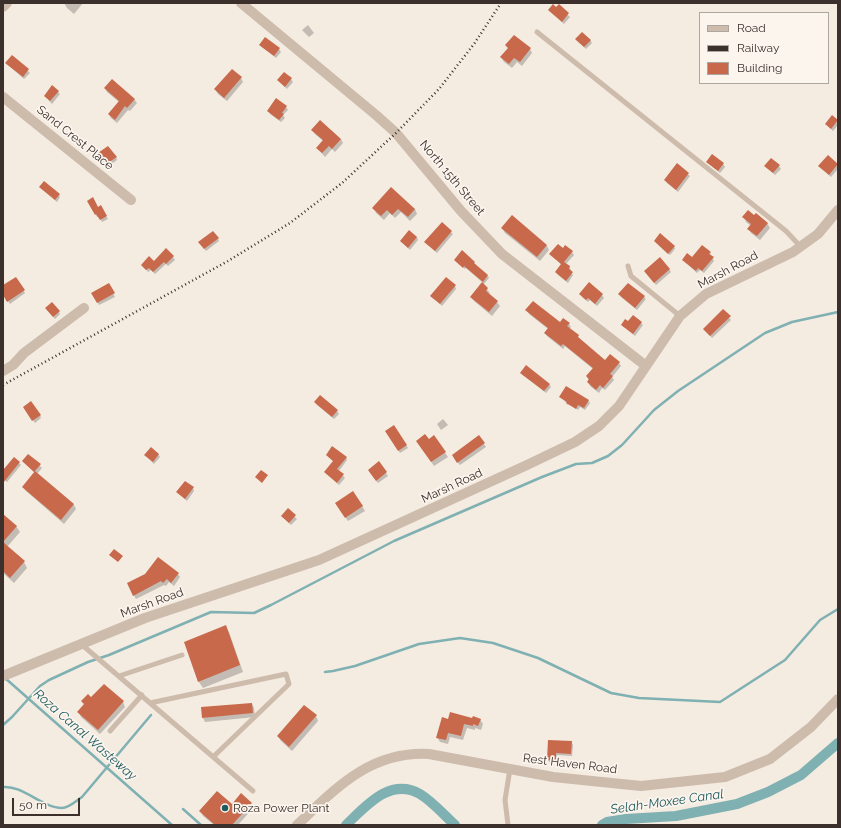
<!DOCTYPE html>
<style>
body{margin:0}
#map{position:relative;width:841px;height:828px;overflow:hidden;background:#f4ebe1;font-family:Raleway,sans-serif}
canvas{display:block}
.frame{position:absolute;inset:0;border:4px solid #3b302b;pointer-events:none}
.legend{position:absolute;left:699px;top:12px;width:130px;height:72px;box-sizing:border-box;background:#fbf5ee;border:1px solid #aea6a0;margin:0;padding:5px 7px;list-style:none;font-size:12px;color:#3b302b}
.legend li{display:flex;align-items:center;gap:8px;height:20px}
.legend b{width:20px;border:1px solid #aea6a0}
.scale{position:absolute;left:12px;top:798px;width:68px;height:18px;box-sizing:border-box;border:2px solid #3b302b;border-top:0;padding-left:5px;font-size:12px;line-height:14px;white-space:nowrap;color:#3b302b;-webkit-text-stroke:3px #fbf5ee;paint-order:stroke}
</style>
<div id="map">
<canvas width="841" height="828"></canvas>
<div class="frame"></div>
<ul class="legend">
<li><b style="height:5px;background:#cdbbac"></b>Road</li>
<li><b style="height:5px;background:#3b302b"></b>Railway</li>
<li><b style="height:11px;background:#c8694b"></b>Building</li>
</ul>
<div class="scale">50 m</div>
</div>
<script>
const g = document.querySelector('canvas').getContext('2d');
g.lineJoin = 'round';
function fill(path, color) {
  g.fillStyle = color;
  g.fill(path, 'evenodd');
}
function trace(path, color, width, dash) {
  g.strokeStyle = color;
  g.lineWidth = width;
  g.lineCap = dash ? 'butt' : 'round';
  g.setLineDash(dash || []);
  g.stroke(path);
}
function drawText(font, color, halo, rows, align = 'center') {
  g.font = font + ' Raleway,sans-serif';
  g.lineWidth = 3.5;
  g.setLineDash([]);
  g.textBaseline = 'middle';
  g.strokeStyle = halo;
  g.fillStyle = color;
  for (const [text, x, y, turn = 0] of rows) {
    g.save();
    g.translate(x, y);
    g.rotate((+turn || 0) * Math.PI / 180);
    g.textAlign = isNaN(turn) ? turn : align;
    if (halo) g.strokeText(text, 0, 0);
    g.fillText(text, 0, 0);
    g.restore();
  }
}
fill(new Path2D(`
 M 64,3 L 83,3 L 74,14 L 67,8 Z
 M 559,6 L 570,17 L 564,24 L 551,12 Z
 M 308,25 L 314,33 L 309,37 L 302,30 Z
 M 576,40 L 590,40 L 592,43 L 586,49 Z
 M 260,45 L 279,49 L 281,52 L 276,58 L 262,47 Z
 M 530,49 L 532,53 L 522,66 L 517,62 L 512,68 L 504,62 L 501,57 Z
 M 12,56 L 30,73 L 24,79 L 6,63 Z
 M 241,78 L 243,82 L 227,101 L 218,94 L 215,89 Z
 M 291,79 L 293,82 L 287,89 L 278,80 Z
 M 53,87 L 60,94 L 52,104 L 45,96 Z
 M 105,88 L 134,99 L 137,103 L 130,111 L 128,110 L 117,123 L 111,118 L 109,114 L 119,102 L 107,92 Z
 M 286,107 L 288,110 L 283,115 L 285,118 L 281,122 L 270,114 L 268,111 Z
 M 838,121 L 838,125 L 833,131 L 826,124 Z
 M 312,130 L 341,139 L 343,143 L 335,152 L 332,149 L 325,157 L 317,148 L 323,141 L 315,134 Z
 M 828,156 L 838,165 L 838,169 L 831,177 L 819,166 Z
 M 116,157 L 117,160 L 108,167 L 105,161 L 102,163 L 98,158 Z
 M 707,162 L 723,164 L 725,167 L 720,173 Z
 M 677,165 L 690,176 L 678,192 L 667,183 L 665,180 Z
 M 765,166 L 779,166 L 781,169 L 775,175 Z
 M 40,187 L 59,195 L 60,197 L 57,202 Z
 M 88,201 L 98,208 L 100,207 L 108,219 L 102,222 L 99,216 L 97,217 Z
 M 374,208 L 415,209 L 417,214 L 410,221 L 401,212 L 395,218 L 390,213 L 384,220 L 376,213 Z
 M 512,216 L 547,246 L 549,250 L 540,261 L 505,233 L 502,228 Z
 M 755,216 L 767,223 L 770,228 L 760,240 L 751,233 L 749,229 L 751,226 L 746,222 L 744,217 Z
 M 442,224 L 453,234 L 437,253 L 426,243 Z
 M 417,237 L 418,240 L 410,250 L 401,241 Z
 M 218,238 L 219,241 L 206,251 L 201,245 Z
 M 655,241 L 674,246 L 675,249 L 670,255 Z
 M 563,249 L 572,252 L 574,255 L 566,264 L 569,267 L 571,270 L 570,271 L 573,275 L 568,283 L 558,275 L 556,272 L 562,265 L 551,254 Z
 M 710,253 L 714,261 L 704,273 L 700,270 L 697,273 L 683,260 Z
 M 173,257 L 175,260 L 168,266 L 166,264 L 155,274 L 151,270 L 148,272 L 142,265 Z
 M 455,260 L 474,262 L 475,265 L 488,276 L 489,278 L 483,285 L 490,293 L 488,294 L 497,302 L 500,306 L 492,316 L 474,301 L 471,297 L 483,283 L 466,268 L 465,269 Z
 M 669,269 L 671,272 L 656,285 L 647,274 Z
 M 16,278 L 25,293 L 10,304 L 3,294 L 3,287 Z
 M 109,285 L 115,297 L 99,305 L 93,294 Z
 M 455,286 L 456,289 L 442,306 L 432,296 Z
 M 602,295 L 604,298 L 597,306 L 590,300 L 588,302 L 582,297 Z
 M 620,295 L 644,297 L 646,299 L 637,310 L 621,297 Z
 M 527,310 L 560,323 L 569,324 L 571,327 L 569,329 L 605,361 L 619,363 L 621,366 L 612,377 L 614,380 L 605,390 L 602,388 L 599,393 L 590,386 L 587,376 L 593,369 L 565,346 L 563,349 L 547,336 L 545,333 L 548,329 L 529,314 Z
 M 723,310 L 731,320 L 712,338 L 706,331 Z
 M 48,311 L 59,312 L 60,314 L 55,319 Z
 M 633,316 L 643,325 L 635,336 L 622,325 L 628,322 Z
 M 521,373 L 549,384 L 551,387 L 546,393 L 523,375 Z
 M 320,396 L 337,411 L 339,414 L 334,419 L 317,405 L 315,402 Z
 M 561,397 L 588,400 L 590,403 L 585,410 L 580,407 L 578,410 L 568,403 L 568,405 Z
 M 26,410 L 40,415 L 41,418 L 35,423 Z
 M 443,419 L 448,425 L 441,430 L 437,424 Z
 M 394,427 L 408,448 L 400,453 L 386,431 Z
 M 478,436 L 486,447 L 460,465 L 454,458 Z
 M 434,437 L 448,457 L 434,466 L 420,445 Z
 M 158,454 L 160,457 L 154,464 L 145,455 Z
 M 29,455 L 42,468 L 37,474 L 74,505 L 76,509 L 64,524 L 26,491 L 23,487 L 35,473 L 23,461 Z
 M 327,455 L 346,457 L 347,460 L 339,471 L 345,478 L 339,485 L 325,472 L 334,462 Z
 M 14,458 L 21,465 L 7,482 L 3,479 L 3,471 Z
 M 379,463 L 388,476 L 378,483 L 370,473 Z
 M 193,488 L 194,491 L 187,501 L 177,492 Z
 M 362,506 L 365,511 L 348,521 L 339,508 Z
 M 288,510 L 297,519 L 291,525 L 282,516 Z
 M 3,515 L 16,526 L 20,532 L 7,547 L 24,562 L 27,568 L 14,583 L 3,573 Z
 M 178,574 L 180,577 L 174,586 L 169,582 L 166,586 L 164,585 L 136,599 L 128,584 Z
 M 225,626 L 229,632 L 243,672 L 203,688 L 199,682 Z
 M 92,699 L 123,702 L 125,707 L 100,734 L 81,717 L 79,712 L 85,705 L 82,701 Z
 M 252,704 L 254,708 L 255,717 L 205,722 L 203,718 Z
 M 316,716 L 318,721 L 292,751 L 281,741 L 278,736 Z
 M 473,719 L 480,719 L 483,724 L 481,730 L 475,728 L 475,730 L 467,728 L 463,740 L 450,737 L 448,744 L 440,742 L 437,737 L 449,720 Z
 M 549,741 L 571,742 L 573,745 L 572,756 L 557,755 L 557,763 L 550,763 L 548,760 Z
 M 251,803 L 253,808 L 238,825 L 214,825 L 203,816 L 200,811 Z`), '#0003');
trace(new Path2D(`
 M 325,672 L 333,671 L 355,666 L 419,644 L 460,638 L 493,643 L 538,658 L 611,693 L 639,698 L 720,702 L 785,660 L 820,620 L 838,609
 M 5,678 L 172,825
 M 3,725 L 12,717 L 40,686 L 49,680 L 88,662 L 109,655 L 211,612 L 254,613 L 271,605 L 394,541 L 542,477 L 576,464 L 592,463 L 608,456 L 622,445 L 654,410 L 678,391 L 765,333 L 792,322 L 838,312
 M 3,787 C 23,785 42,808 62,808 C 69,808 76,801 82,797 L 151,715
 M 183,809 L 201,825`), '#7fb0b2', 2.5);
trace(new Path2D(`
 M 346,825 C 366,806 390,777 420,794 C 433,802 444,815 455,825
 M 602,825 L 607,822 L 626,819 L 676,816 L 737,804 L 768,792 L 801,775 L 838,743`), '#7fb0b2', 10);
fill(new Path2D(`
 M 553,4 L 556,7 L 559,4 L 569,13 L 562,22 L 548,10 Z
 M 582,32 L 591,40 L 584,47 L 575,39 Z
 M 514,35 L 531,48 L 520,62 L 514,58 L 509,64 L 500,57 L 508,48 L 505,45 Z
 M 265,37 L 280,48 L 274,56 L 259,45 Z
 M 12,55 L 29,69 L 23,77 L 5,63 Z
 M 232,69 L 242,77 L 224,98 L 214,89 Z
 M 284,72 L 292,78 L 285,87 L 277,80 Z
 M 112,79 L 135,99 L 127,108 L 125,106 L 115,120 L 108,114 L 119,101 L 104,88 Z
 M 52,85 L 59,91 L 50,101 L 44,96 Z
 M 276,98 L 287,106 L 282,113 L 284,114 L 279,120 L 267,111 Z
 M 832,115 L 838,120 L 831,129 L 825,124 Z
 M 320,120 L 341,139 L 332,149 L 329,146 L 322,153 L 316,148 L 323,140 L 311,130 Z
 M 108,146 L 117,157 L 106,164 L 103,159 L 100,161 L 95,155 Z
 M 712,154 L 724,163 L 718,171 L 706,162 Z
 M 828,155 L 838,164 L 829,175 L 818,166 Z
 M 771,158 L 780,165 L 773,173 L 764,166 Z
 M 677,163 L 689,173 L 676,190 L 664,180 Z
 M 44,181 L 60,194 L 55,200 L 39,187 Z
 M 391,187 L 415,209 L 408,217 L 398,209 L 392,215 L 387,210 L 381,216 L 372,208 Z
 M 93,197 L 98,207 L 101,205 L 107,216 L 100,220 L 96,214 L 95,215 L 87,201 Z
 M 748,210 L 754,215 L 756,213 L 768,223 L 757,236 L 747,229 L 751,224 L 742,217 Z
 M 512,215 L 547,245 L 537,257 L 501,228 Z
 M 442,222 L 452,231 L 435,251 L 424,242 Z
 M 409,230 L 417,237 L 408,248 L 400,241 Z
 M 213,231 L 219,238 L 204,249 L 198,242 Z
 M 660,233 L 675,246 L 668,254 L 654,241 Z
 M 558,244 L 563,248 L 565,245 L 573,251 L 564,262 L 570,266 L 569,269 L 573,272 L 566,281 L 555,272 L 561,264 L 549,254 Z
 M 702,245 L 711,252 L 709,254 L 714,257 L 702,271 L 698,268 L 696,271 L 682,260 L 687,253 L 692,257 Z
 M 166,248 L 174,256 L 166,264 L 164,262 L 153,272 L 149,268 L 146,270 L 141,265 L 149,256 L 154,261 Z
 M 462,250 L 475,262 L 474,263 L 488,275 L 483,282 L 464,266 L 463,268 L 454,260 Z
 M 660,257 L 670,269 L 654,283 L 644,271 Z
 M 16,277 L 25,290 L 7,302 L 3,295 L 3,285 Z
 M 446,277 L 456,285 L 440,304 L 430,296 Z
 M 482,282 L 488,288 L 486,291 L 498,301 L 489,312 L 470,297 Z
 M 589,282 L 603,294 L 595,304 L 588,298 L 586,300 L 579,294 Z
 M 109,283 L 115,293 L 97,303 L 91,293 Z
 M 628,283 L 645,296 L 635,308 L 618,294 Z
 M 533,301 L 560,322 L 563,318 L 570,323 L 567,326 L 579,335 L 578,337 L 605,360 L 610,354 L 620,362 L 610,374 L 613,376 L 603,388 L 600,385 L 596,390 L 587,382 L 589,379 L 586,376 L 593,368 L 563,344 L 561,346 L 544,333 L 548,328 L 525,310 Z
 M 52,302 L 60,311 L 53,317 L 45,308 Z
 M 723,309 L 731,316 L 710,336 L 703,329 Z
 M 633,315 L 642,322 L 633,334 L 621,325 L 625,319 L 628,321 Z
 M 526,365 L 550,384 L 544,391 L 520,373 Z
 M 566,386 L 589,400 L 584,408 L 578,405 L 576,409 L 566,403 L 567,402 L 559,397 Z
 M 320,395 L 338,410 L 332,417 L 314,402 Z
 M 31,401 L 41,415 L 32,421 L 23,407 Z
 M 394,425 L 407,445 L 398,451 L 385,431 Z
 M 425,434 L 429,439 L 434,435 L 446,452 L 431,462 L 416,441 Z
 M 479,435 L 485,443 L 457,463 L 452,455 Z
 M 332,446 L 347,457 L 337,469 L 344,474 L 337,483 L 324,472 L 333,461 L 326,455 Z
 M 151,447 L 159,454 L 153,462 L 144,455 Z
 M 28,454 L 41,464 L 34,472 L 22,461 Z
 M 14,457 L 20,462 L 3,483 L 3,470 Z
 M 379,461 L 387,472 L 376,481 L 368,470 Z
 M 261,470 L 268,475 L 262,483 L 255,477 Z
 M 35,471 L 74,504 L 61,520 L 22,487 Z
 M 185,481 L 194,487 L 185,499 L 176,492 Z
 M 353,491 L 363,506 L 345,518 L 335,503 Z
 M 288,508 L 296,515 L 289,523 L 281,516 Z
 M 3,514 L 17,526 L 3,542 Z
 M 3,542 L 25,561 L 10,578 L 3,571 Z
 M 114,549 L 123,556 L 118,562 L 109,555 Z
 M 158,557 L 179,573 L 171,583 L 167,579 L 163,583 L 161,581 L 133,596 L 127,583 L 145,574 Z
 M 226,625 L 240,665 L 198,682 L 184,642 Z
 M 104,684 L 124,701 L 98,730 L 77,712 L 84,704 L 81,701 L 88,694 L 91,697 Z
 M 252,703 L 253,713 L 202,718 L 201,707 Z
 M 304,705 L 317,715 L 289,747 L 277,736 Z
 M 450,712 L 472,718 L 473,716 L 481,719 L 478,726 L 473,724 L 473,726 L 464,724 L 461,736 L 448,733 L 446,740 L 436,738 L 442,717 L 448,719 Z
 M 548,740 L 572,741 L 571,754 L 556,753 L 556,761 L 547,760 Z
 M 217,791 L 232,804 L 241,793 L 252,803 L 232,825 L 215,825 L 199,811 Z`), '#c8694b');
trace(new Path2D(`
 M 537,32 L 786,231 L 800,246
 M 628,266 L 631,276 L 680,316
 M 81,644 L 253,791
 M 119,676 L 182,655
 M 150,703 L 286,674 L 289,684 L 213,757
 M 110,731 L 142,695
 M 508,825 L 505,800 L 510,769`), '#cdbbac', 5);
trace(new Path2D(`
 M 241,3 L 376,115 L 396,133 L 461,211 L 502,254 L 646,366
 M 3,7 L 7,3
 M 3,97 L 131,200
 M 3,371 L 13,365 L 24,353 L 84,308
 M 3,676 L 145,618 L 319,560 L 527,465 L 575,442 L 599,426 L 619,406 L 680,316 L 706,294 L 793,252 L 818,234 L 838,210
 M 297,825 C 336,788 370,751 429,754 L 553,777 L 641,786 L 725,777 L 770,759 L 811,727 L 838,699`), '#cdbbac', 10);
trace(new Path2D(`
 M 3,385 L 228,261 L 290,223 L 342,183 L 396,133 L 439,89 L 474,44 L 501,3`), '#3b302b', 2.5, [1, 3]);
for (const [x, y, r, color] of [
 [225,808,4,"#1f5a5e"]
]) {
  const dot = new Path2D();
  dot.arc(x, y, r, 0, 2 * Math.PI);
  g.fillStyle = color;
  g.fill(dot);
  trace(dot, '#fbf5ee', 1.5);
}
drawText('12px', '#3b302b', '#fbf5ee', [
 ["Sand Crest Place",75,138,39],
 ["North 15th Street",452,178,50],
 ["Marsh Road",728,270,-28],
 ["Marsh Road",452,486,-25],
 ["Marsh Road",152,603,-20],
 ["Rest Haven Road",570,764,7]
]);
drawText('12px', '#3b302b', '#fbf5ee', [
 ["Roza Power Plant",233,808]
], 'left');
drawText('italic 13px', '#1f5a5e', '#fbf5ee', [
 ["Roza Canal Wasteway",85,735,41],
 ["Selah-Moxee Canal",667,802,-8]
]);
</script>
